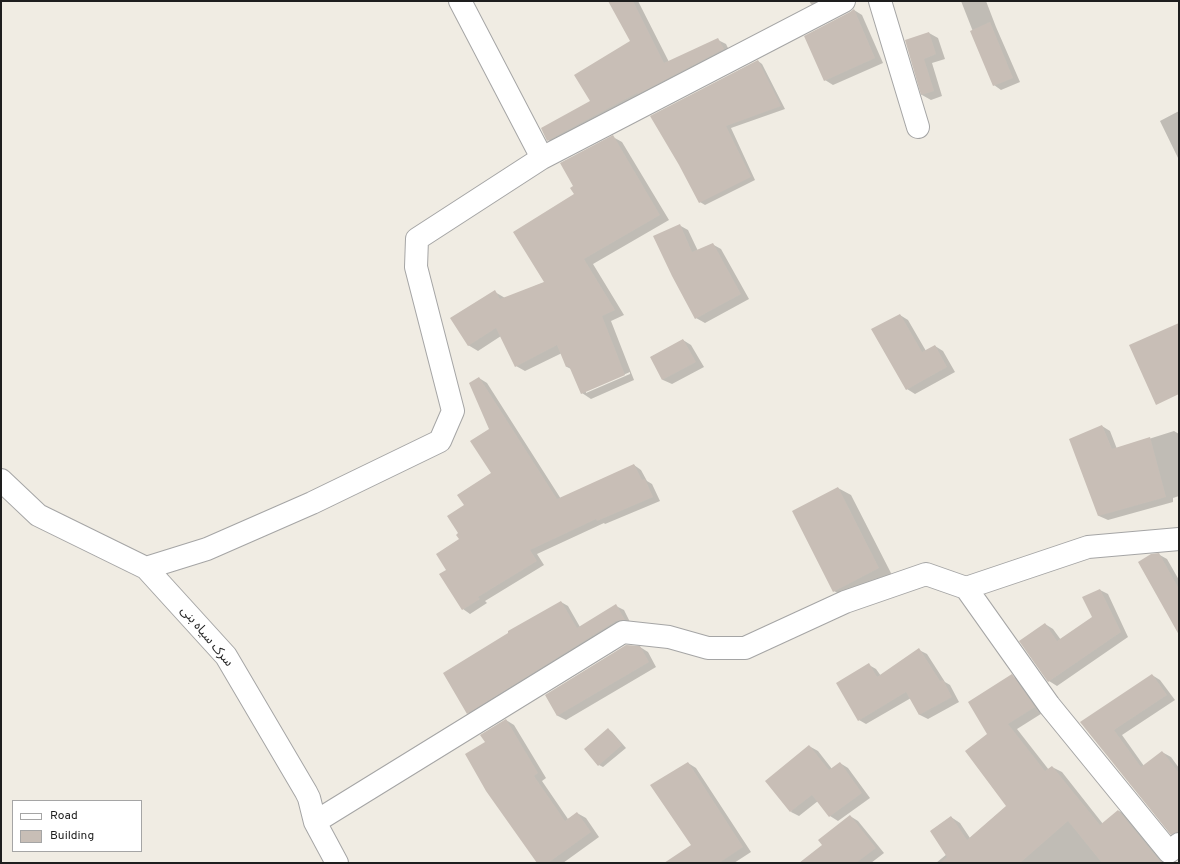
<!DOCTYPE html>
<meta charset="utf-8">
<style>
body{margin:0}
#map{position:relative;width:1180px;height:864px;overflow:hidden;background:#f0ece3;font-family:Overpass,sans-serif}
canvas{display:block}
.frame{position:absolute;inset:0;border:2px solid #1e1e1e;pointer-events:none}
.legend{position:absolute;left:12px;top:800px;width:130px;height:52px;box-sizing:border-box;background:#fff;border:1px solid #a5a5a5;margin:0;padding:5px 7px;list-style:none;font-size:12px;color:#1e1e1e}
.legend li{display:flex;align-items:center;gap:8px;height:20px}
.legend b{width:20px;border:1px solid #a5a5a5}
</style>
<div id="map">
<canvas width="1180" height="864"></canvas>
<div class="frame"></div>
<ul class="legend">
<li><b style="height:5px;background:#fff"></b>Road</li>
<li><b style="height:11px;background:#c8beb6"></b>Building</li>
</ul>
</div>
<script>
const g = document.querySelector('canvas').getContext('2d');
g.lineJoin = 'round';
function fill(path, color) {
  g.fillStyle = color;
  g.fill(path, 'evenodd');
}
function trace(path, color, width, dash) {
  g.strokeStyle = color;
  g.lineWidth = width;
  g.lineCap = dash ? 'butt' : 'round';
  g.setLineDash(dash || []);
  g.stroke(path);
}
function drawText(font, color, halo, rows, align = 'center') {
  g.font = font + ' Overpass,"Noto Sans Arabic",sans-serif';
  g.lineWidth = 4;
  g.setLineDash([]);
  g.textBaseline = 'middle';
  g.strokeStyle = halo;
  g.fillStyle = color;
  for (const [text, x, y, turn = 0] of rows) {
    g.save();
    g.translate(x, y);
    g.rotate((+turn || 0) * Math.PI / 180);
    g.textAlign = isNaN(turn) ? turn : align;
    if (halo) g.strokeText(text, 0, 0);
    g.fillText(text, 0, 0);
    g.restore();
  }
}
fill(new Path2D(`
 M 609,1 L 638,1 L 669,62 L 718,40 L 726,44 L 731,54 L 556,145 L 548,140 L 591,102 L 631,41 Z
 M 809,1 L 835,1 L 820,9 L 811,4 Z
 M 961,1 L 986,1 L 996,27 L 1020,82 L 1001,90 L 994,85 Z
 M 854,10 L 862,15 L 883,63 L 833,85 L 825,80 L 850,13 Z
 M 929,33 L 938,38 L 945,59 L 932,63 L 942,96 L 931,100 L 922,95 L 906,41 Z
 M 758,61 L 762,64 L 785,109 L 731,128 L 755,180 L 705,205 L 700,202 L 680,164 Z
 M 1179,111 L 1179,160 L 1160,121 Z
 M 613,137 L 622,142 L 669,220 L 593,264 L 624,315 L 611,321 L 634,380 L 591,399 L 582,393 L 571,369 L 567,367 L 562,353 L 525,371 L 516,366 L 501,336 L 478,351 L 468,345 L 495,292 L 505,298 L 545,282 L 575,195 ZM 630,372 L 630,374 L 586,393 L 586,391 Z
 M 679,225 L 688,230 L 698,251 L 712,244 L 721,249 L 749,299 L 705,323 L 696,318 Z
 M 900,315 L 908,320 L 926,351 L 935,346 L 943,351 L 955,372 L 915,394 L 907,389 Z
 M 683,340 L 691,345 L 704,367 L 672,384 L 663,380 L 651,357 Z
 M 479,378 L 487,383 L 561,499 L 634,465 L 641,470 L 647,481 L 652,484 L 660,501 L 605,524 L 604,523 L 537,554 L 544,565 L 485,601 L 487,603 L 470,614 L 463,609 L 447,570 L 460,539 L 465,506 L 493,474 L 490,430 Z
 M 1102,426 L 1110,431 L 1117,449 L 1174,431 L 1179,434 L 1179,496 L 1173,498 L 1173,502 L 1108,520 L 1099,516 Z
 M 838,488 L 851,495 L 892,575 L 847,598 L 834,591 Z
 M 1158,554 L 1167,559 L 1179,580 L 1179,626 Z
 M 1100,590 L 1108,594 L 1128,637 L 1057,686 L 1049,681 L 1045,624 L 1053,629 L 1061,640 L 1093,618 Z
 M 561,602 L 568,606 L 580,627 L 616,606 L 624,610 L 631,624 L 475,717 L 468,713 Z
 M 640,647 L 648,652 L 656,667 L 566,720 L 558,716 L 546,695 Z
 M 919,650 L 927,654 L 945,682 L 950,685 L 959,702 L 928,719 L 920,715 L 911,698 L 866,724 L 859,720 L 869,665 L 876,669 L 881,676 Z
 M 1152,675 L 1160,680 L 1175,700 L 1122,735 L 1144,766 L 1162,752 L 1171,757 L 1179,768 L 1179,838 L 1172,834 L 1082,722 Z
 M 1012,676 L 1021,681 L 1044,712 L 1017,729 L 1049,770 L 1052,767 L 1062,772 L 1103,824 L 1119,811 L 1128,816 L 1167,863 L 936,863 L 947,854 L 951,817 L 960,823 L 970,838 L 1007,806 L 988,734 Z
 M 506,720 L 514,725 L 546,778 L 542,781 L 568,819 L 577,813 L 586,818 L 599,837 L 563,863 L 538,863 L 486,743 Z
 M 608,729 L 612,732 L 626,748 L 603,767 L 599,765 Z
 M 809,746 L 818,751 L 832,769 L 840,763 L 848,768 L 870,798 L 838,821 L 830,816 L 818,801 L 799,816 L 791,812 Z
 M 688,763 L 696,768 L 751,852 L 734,863 L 666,863 L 693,845 Z
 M 850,816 L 858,821 L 884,853 L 871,863 L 800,863 L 823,845 Z`), '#0003');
fill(new Path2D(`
 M 608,1 L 633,1 L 664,63 L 718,38 L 724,49 L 638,94 L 637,93 L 547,141 L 541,128 L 590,101 L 574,75 L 630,41 Z
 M 854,9 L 875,58 L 824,81 L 804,36 L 850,12 Z
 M 990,22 L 1013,78 L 993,86 L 970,31 Z
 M 929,32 L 936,54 L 924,59 L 934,91 L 921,95 L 905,40 Z
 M 758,60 L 781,106 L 726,126 L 751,177 L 699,203 L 679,165 L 650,116 Z
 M 613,135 L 660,215 L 584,259 L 615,310 L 602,316 L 625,375 L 581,394 L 569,366 L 566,367 L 557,345 L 515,367 L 496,328 L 468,346 L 450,318 L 495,290 L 500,299 L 544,282 L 513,232 L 574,194 L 570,188 L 573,186 L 560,163 Z
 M 680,224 L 692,252 L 713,243 L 741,294 L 695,319 L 672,276 L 653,236 Z
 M 900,314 L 922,352 L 935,345 L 947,367 L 906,390 L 871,329 Z
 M 1179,323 L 1179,394 L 1156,405 L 1129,345 Z
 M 683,339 L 696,362 L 662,380 L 650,357 Z
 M 479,377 L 557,499 L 634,464 L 642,480 L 645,479 L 653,497 L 597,521 L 596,519 L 530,550 L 537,561 L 478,597 L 480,599 L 462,610 L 439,574 L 446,570 L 436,554 L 459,539 L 456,535 L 458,533 L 447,516 L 464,505 L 457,495 L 491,473 L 470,441 L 489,429 L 469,383 Z
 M 1102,425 L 1112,449 L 1150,437 L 1166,497 L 1098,516 L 1069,439 Z
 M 838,487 L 879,568 L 833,592 L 792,511 Z
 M 1159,553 L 1179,589 L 1179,635 L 1138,562 L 1151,554 Z
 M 1100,589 L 1121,632 L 1048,682 L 1019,641 L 1045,623 L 1057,641 L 1092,617 L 1082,597 Z
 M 561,601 L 577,628 L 616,604 L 625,620 L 616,621 L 467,714 L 443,673 L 508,633 L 508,631 Z
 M 626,645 L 640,646 L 649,662 L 557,716 L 545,695 Z
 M 919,648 L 940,681 L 943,680 L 952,697 L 919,715 L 906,692 L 858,721 L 836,683 L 869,663 L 877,677 Z
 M 1012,674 L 1035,707 L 1008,724 L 1045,771 L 1052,766 L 1100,825 L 1118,810 L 1159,860 L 1164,863 L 1102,863 L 1068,821 L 1020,863 L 940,863 L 947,857 L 930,831 L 951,816 L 967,840 L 1006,806 L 965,751 L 987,734 L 968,702 Z
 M 1152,674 L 1167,695 L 1114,730 L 1141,767 L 1162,751 L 1179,773 L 1179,832 L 1171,835 L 1080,722 Z
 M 506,719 L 538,773 L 534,776 L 565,821 L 577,812 L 591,832 L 548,863 L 537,863 L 486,791 L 465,754 L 485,742 L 480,735 Z
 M 608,728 L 622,745 L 598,766 L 584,749 Z
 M 809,745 L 829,770 L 840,762 L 862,793 L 829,817 L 812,795 L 790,812 L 765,781 Z
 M 688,762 L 743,847 L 719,863 L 664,863 L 691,845 L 650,785 Z
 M 850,815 L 876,848 L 856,863 L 799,863 L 822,845 L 818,840 Z`), '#c8beb6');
const minor = new Path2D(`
 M 880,1 L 918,127
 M 542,158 L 844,1
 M 1,480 L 38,515 L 146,568 L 226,656 L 306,792 L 309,798 L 315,822 L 337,863
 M 146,568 L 207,549 L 312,503 L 440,441 L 453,411 L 416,267 L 417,239 L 542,158 L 460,1
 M 966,588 L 1049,705 L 1169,852 L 1179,844
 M 315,822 L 623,632 L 669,637 L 708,648 L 745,648 L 845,602 L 926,574 L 966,588 L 1088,547 L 1179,539`);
trace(minor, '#a5a5a5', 24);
trace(minor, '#fff', 22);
drawText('13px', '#1e1e1e', '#fff', [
 ["سرک سیاه بنی",206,637,50]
]);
</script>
